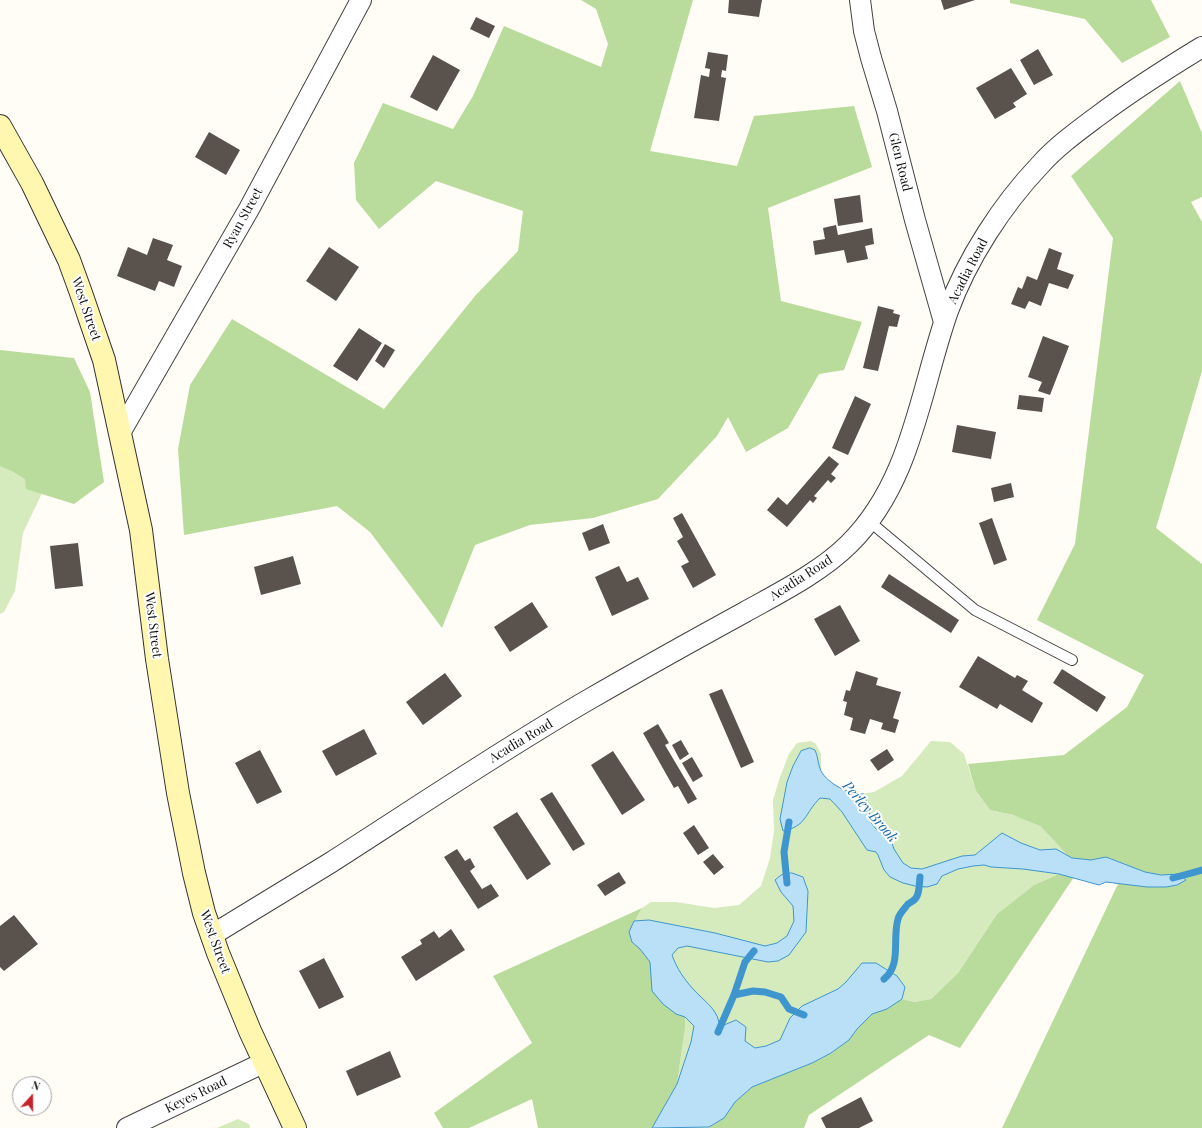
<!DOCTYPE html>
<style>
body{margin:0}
#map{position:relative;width:1202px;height:1128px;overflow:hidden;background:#fffdf5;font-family:"Playfair Display",serif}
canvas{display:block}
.north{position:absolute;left:12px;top:1076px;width:40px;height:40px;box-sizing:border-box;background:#fff;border:1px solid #a0a0a0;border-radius:50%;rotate:21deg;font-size:11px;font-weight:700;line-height:16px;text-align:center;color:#111}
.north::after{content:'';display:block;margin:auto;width:14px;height:18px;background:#c4262e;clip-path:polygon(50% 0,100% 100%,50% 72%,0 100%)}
</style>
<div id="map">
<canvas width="1202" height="1128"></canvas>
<div class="north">N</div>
</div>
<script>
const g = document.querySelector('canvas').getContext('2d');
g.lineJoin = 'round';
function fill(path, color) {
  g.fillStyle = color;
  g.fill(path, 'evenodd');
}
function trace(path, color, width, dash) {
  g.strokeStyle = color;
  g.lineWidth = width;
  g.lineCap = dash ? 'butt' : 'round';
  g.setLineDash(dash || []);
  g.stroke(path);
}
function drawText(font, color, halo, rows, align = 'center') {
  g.font = font + ' "Playfair Display",serif';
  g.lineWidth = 4;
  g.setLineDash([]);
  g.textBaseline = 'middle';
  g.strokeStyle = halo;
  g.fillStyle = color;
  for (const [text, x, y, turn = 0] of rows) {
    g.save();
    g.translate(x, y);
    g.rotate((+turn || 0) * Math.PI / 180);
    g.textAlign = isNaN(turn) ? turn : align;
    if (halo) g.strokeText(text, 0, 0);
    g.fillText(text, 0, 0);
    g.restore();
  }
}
fill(new Path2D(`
 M 0,413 L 53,470 L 23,533 L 15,591 L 4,612 L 0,614 Z
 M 811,741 L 816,744 L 821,754 L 821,771 L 827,779 L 837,786 L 859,794 L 874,792 L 902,776 L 931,741 L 950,742 L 964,754 L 976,791 L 990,810 C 1004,813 1030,818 1041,827 C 1051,835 1059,846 1067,855 L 1059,874 L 1034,885 L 997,914 L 958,973 L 931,999 L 914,1002 L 902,999 L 708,1128 L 652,1128 L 677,1084 L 683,1041 L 629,932 L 642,908 L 651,902 L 676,902 L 714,908 L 739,905 L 761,886 L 770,858 L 774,831 L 773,800 L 780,777 L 789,754 L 797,743 Z
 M 238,1119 L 249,1124 L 250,1128 L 217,1128 Z`), '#d5ebbd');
fill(new Path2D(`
 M 581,0 L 693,0 L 650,151 L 737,166 L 754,116 L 854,106 L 872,167 L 768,208 L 781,301 L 862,322 L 844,370 L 819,374 L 788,428 L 746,452 L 728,417 L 717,436 L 658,499 L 593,518 L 530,525 L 475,545 L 442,628 L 370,532 L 337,506 L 184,535 L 178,449 L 190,385 L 232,319 L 384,409 L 475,296 L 518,251 L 523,211 L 436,181 L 379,229 L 356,200 L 354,163 L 383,103 L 453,129 L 473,96 L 504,26 L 601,67 L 608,44 L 596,9 Z
 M 1010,0 L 1151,0 L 1170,37 L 1122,63 L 1085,19 L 1010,3 Z
 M 1180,81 L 1202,133 L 1202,197 L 1191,202 L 1202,222 L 1202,371 L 1156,528 L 1202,564 L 1202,1128 L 1002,1128 L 1127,865 L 1106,857 L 1091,860 L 1071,858 L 1067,855 L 1051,837 L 1040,826 L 1013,815 L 990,810 L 976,791 L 968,764 L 1064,755 L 1127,707 L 1144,675 L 1037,620 L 1075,544 L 1113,238 L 1071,176 Z
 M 0,350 L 74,358 L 90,392 L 104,482 L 74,504 L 26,489 L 25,479 L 12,471 L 0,466 Z
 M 1059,874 L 1074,877 L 960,1048 L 929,1035 L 809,1115 L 804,1128 L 708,1128 L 724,1118 L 735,1102 L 752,1087 L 812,1063 L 831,1053 L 849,1040 L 857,1029 L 872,1014 L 887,1009 L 902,999 L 914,1002 L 931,999 L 958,973 L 997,914 L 1034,885 Z
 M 642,908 L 629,932 L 632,942 L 640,949 L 650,962 L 651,975 L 676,1014 L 685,1017 L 685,1027 L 677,1084 L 652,1128 L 538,1128 L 532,1099 L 469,1128 L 443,1128 L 434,1113 L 532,1043 L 493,976 Z`), '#b9dc9c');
const water = new Path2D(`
 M 810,748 L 815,750 C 818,756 818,765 821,771 C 828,784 850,795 864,794 L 866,796 L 866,808 L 870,814 L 872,824 L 876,829 L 890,838 L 894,849 L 903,863 L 911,868 L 922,869 L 962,856 L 975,855 L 1002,833 L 1021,843 L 1040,850 L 1056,849 L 1072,858 L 1091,860 L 1106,857 L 1145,872 L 1161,875 L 1179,874 L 1186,880 L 1177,885 L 1166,887 L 1147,887 L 1106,882 L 1099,885 L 1059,874 L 1023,869 L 991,867 L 984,865 L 973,866 L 958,869 L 942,876 L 937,884 L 927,887 L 915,886 L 903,883 L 890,877 L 884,870 L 878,855 L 876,852 L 867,850 L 842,812 L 830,799 L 820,798 C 804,814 807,826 783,831 L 780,819 L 787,782 L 793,766 L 801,751 Z
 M 792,873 L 803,877 L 808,891 L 806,932 L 789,955 L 778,961 L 768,962 L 687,946 L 678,948 L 672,955 C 677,969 684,979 694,990 C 703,1000 716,1008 719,1022 L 724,1025 L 736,1020 L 746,1027 L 745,1041 L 755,1048 L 766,1046 L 780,1040 L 790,1018 L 802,1006 L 838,989 L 846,982 L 862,963 L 876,963 L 897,976 L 905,987 L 902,999 L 887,1009 L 872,1014 L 857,1029 L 849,1040 L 831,1053 L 812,1063 L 752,1087 L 735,1102 L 724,1118 L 709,1127 L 652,1128 L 677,1084 L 691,1042 L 694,1026 L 685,1017 L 676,1014 L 663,1004 L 652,991 L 650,962 L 640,949 L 632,942 L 629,932 L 634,921 L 649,920 L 715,933 L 765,946 L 777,943 L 787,936 L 794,921 L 793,906 L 781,892 L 775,880 L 781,875 Z`);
fill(water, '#b9e0f7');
trace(water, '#3f96cf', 1);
trace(new Path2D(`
 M 1173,878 L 1202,870
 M 787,883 L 784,852 L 789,822
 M 884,979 C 902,965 892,939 898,919 C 899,914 905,908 908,904 C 911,902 914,901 916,898 C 920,892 919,884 920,877
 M 734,995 L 753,991 L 765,992 L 781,997 L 789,1009 L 804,1015
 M 718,1032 L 734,995 L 745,962 L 754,951`), '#3f96cf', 7);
fill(new Path2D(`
 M 729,0 L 762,0 L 759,17 L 728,13 Z
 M 941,0 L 975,0 L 944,10 Z
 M 476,17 L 495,26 L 489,38 L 470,29 Z
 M 1038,49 L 1053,75 L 1034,85 L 1020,60 Z
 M 708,52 L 728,55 L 726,71 L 722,70 L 721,77 L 726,78 L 719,121 L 694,118 L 701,75 L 709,77 L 710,69 L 705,68 Z
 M 433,55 L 460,70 L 437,111 L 410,97 Z
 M 1011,68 L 1027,94 L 1013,103 L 1016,107 L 995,119 L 976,88 Z
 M 209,132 L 240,150 L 226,175 L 195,157 Z
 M 860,195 L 863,222 L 838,226 L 834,199 Z
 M 836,225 L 838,235 L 872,228 L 874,244 L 865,246 L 868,259 L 847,263 L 844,250 L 815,255 L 813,241 L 825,239 L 823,228 Z
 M 153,238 L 173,245 L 167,260 L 182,266 L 174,287 L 159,281 L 155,291 L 117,276 L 128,247 L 147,255 Z
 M 329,247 L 359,267 L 336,301 L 306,281 Z
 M 1049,248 L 1062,253 L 1057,269 L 1074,275 L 1068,289 L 1049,283 L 1041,306 L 1029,301 L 1025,309 L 1011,304 L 1018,287 L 1022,289 L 1027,276 L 1037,280 Z
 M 878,306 L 894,310 L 893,313 L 900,315 L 897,327 L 889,326 L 878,371 L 863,368 Z
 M 359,328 L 382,343 L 357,381 L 333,366 Z
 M 1043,336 L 1069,346 L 1050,395 L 1038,391 L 1042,382 L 1028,377 Z
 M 385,344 L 395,350 L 384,368 L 375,361 Z
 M 1019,395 L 1044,398 L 1042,412 L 1017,409 Z
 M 855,396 L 871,404 L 848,455 L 832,448 Z
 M 957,425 L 996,432 L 991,459 L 952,452 Z
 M 829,456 L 839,464 L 831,474 L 836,478 L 831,483 L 828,480 L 814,496 L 817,498 L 813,503 L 810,500 L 787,527 L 767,510 L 778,497 L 787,505 Z
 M 1011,483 L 1014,497 L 994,502 L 991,488 Z
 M 682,513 L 716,575 L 693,588 L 681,566 L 689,562 L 677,541 L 683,537 L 673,518 Z
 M 992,518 L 1007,560 L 994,565 L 979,523 Z
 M 603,524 L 610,543 L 589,551 L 582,533 Z
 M 78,543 L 83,586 L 55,589 L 50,546 Z
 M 293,556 L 301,584 L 261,595 L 254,567 Z
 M 619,566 L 627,582 L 638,577 L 649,599 L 612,616 L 595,577 Z
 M 889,574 L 959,620 L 951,633 L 881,587 Z
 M 532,602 L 548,627 L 510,652 L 494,627 Z
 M 840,605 L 860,641 L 835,656 L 814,619 Z
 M 978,656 L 1015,678 L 1017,675 L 1028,681 L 1022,690 L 1043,703 L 1032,723 L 1000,704 L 997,709 L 959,687 Z
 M 1062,669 L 1106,697 L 1097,712 L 1053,683 Z
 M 856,671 L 878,678 L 876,685 L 901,692 L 893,718 L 899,720 L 895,733 L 881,729 L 883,723 L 870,719 L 865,734 L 850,730 L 853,718 L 844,715 L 847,702 L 843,701 L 846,690 L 850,691 Z
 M 445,673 L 462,696 L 423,725 L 406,702 Z
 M 722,689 L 754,762 L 741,768 L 709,694 Z
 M 658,724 L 669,743 L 665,745 L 697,799 L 688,804 L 678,786 L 674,788 L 643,733 Z
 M 364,729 L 377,754 L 336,776 L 322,751 Z
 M 681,740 L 689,754 L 680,760 L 672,745 Z
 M 887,749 L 894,760 L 878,771 L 870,760 Z
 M 260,750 L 282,792 L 257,804 L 235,763 Z
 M 613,751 L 645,800 L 622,815 L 591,765 Z
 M 692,757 L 703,776 L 693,782 L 682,763 Z
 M 552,792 L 585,844 L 573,851 L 540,799 Z
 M 517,812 L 551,864 L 527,880 L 493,827 Z
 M 694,825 L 709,848 L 698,855 L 683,833 Z
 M 457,849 L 465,861 L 470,858 L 475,867 L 470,871 L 482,889 L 491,884 L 499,896 L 478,909 L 444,857 Z
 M 713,854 L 724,867 L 714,875 L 703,862 Z
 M 619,872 L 626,883 L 605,896 L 597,885 Z
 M 14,915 L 38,944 L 4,971 L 0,967 L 0,926 Z
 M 451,929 L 465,950 L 416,981 L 401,957 L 422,944 L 420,940 L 434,931 L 439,938 Z
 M 324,958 L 344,997 L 319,1009 L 299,971 Z
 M 390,1051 L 401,1077 L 357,1096 L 346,1071 Z
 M 861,1097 L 873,1121 L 859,1128 L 826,1128 L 821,1118 Z`), '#5a524d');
const service = new Path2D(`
 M 869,521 L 975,610 L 1072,660`);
const minor = new Path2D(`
 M 860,0 L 864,31 L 871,58 L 887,111 L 915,220 L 944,322
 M 120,433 L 249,209 L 361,0
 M 212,935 C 251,911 291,887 330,863 C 416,808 500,751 588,700 C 640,670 692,641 745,612 C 779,593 821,572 849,544 C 912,482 920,390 948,311 C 967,259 1002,205 1040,165 C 1057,146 1078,131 1098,116 C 1131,91 1166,69 1202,47
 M 127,1128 L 265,1062`);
const secondary = new Path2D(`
 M 0,126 L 32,183 L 69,260 L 81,293 L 104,360 L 141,530 L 157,659 L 178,793 L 194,873 L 204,913 L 218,953 L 250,1031 L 295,1128`);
trace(service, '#444', 12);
trace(minor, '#444', 22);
trace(secondary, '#333', 24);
trace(service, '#fff', 10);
trace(minor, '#fff', 20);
trace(secondary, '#fff6b0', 22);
drawText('13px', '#111', '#fff', [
 ["Glen Road",900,162,76],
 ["Ryan Street",243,218,-61],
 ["Acadia Road",968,271,-63],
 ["West Street",86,309,71],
 ["Acadia Road",801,578,-33],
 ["West Street",153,625,83],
 ["Acadia Road",521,741,-31],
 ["West Street",215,942,70],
 ["Keyes Road",196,1095,-26]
]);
drawText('italic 14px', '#1768a6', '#fff', [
 ["Perley Brook",870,812,49]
]);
</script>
